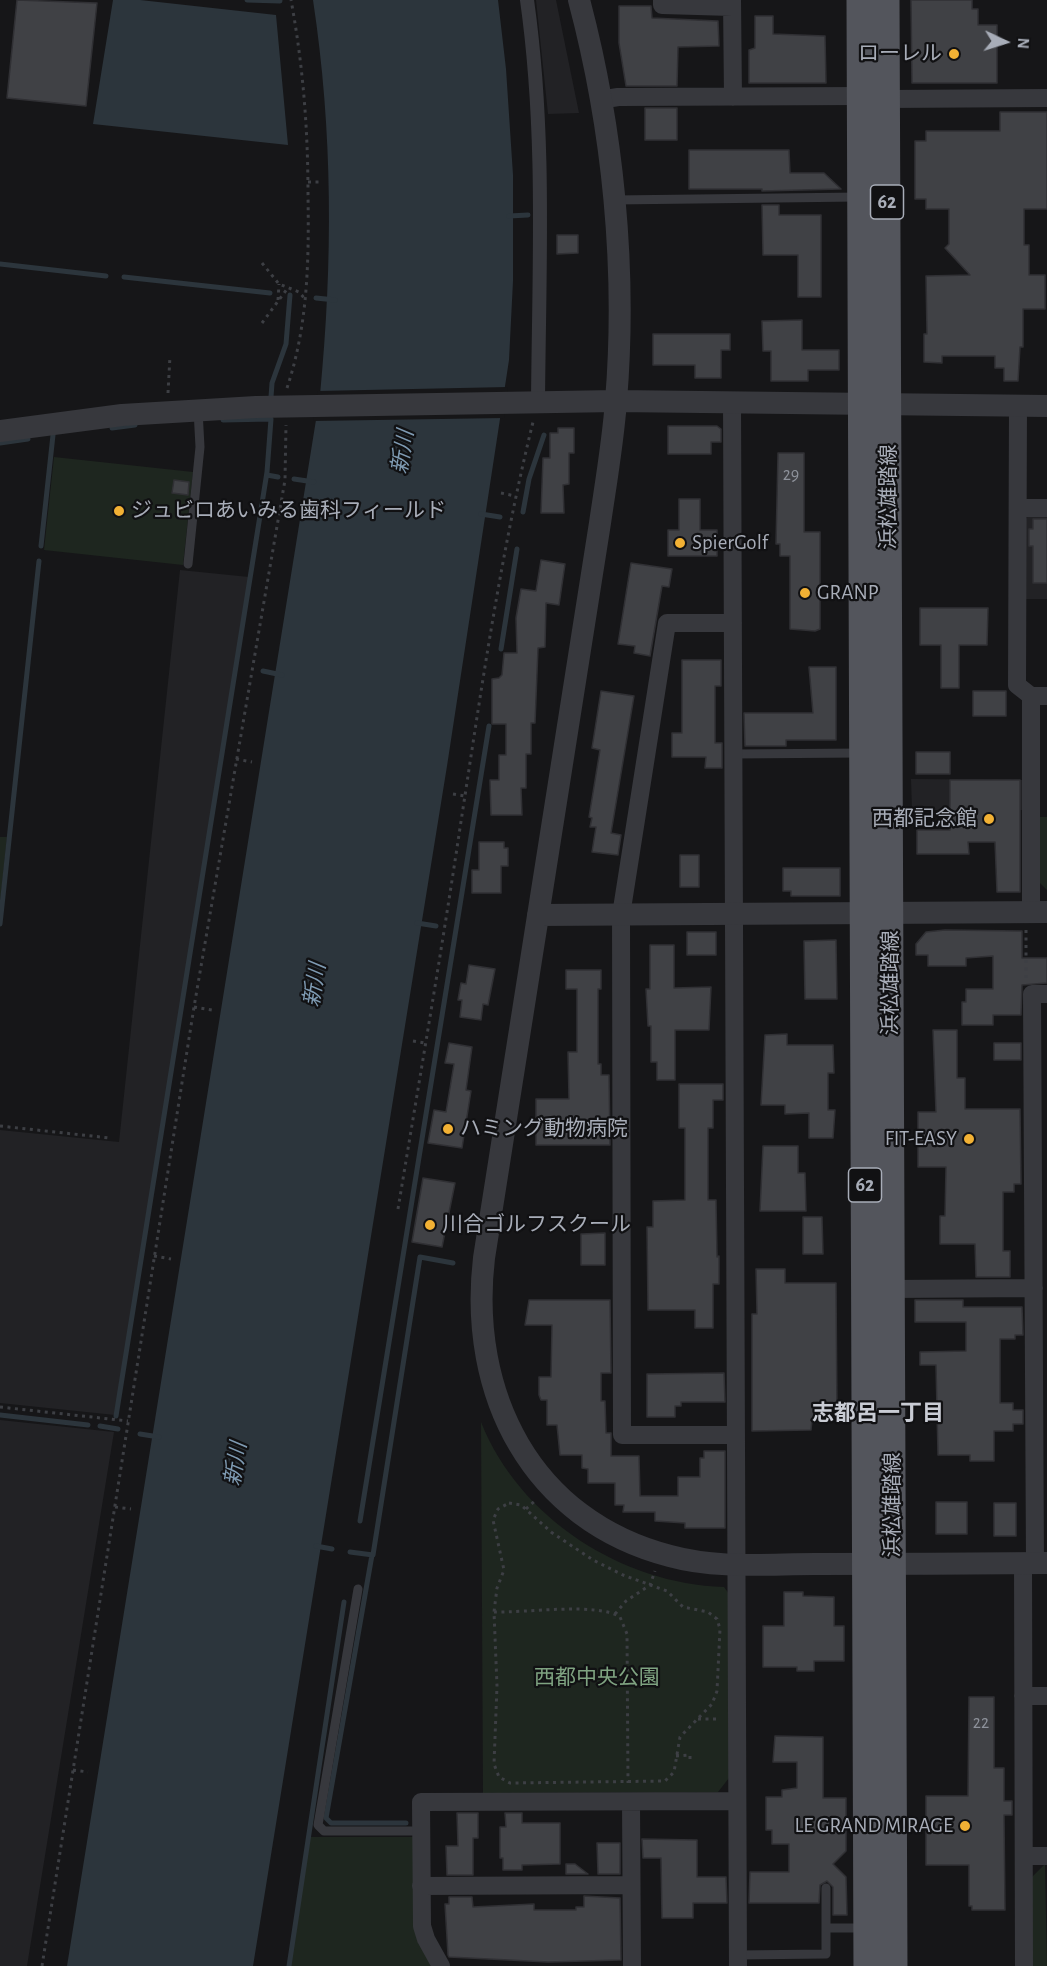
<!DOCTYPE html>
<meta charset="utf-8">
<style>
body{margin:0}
#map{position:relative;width:1047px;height:1966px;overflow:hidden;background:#161618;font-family:"Alegreya Sans",sans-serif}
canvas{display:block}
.north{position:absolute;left:975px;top:12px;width:60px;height:60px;-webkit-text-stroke:4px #111113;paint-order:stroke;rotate:94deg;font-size:16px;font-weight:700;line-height:24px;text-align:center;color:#a8adb8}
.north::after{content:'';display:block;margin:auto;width:21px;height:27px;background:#a8adb8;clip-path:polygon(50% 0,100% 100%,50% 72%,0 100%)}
</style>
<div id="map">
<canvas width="1047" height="1966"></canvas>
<div class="north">N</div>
</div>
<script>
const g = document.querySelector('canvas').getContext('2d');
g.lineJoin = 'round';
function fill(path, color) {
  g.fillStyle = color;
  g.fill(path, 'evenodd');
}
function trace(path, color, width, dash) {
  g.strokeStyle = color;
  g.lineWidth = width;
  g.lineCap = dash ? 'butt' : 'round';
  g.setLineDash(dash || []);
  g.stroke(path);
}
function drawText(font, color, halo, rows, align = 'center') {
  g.font = font + ' "Alegreya Sans","Noto Sans JP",sans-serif';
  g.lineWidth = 4.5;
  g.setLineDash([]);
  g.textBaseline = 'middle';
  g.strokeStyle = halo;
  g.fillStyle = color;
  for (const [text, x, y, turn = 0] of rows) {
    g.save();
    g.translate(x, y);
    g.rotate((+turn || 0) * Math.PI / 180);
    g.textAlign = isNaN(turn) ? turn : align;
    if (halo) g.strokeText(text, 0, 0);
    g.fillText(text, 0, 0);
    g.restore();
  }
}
fill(new Path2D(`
 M 536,0 L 556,0 L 579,113 L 548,114 Z
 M 1029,515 L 1047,515 L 1047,599 L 1024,599 L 1025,520 Z
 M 180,570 L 249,577 L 115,1415 L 0,1403 L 0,1130 L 119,1142 Z
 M 911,779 L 1024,780 L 1024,810 L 912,810 Z
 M 0,1420 L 114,1432 L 27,1966 L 0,1966 Z`), '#222225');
fill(new Path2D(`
 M 54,457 L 193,472 L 183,565 L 44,550 Z
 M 1039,817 L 1047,817 L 1047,890 L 1039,882 Z
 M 0,837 L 7,837 L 0,904 Z
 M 481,1422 C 519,1518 622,1584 724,1587 L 729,1594 L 729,1778 L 718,1792 L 483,1793 Z
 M 310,1837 L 414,1837 L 432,1966 L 290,1966 Z
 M 1045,1864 L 1047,1966 L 1032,1966 L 1032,1877 Z`), '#1e261f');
fill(new Path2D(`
 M 113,0 L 140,0 L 276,15 L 288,145 L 93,124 Z
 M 313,0 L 498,0 L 506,69 L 513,175 L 513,281 L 509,360 L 447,766 L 253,1966 L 67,1966 L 320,395 C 333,262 333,132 313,0 Z`), '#2c353c');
fill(new Path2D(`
 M 508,387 L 504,418 L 313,421 L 318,391 Z`), '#161618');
trace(new Path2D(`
 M 247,0 L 280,1
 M 509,216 L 528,215
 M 0,264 L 106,276
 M 124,277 L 270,293
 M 316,298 L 335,300
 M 271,397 L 272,383 L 286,344 L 290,295
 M 112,428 L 135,425
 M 0,443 L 28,439
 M 267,475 L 278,477
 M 294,479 L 314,482
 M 523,512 L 529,479 L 544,435
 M 481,514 L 500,517
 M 41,546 L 53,435
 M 501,649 L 517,549
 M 263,671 L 282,675
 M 417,923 L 436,926
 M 0,924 L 39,561
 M 0,1415 L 88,1425
 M 116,1416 L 267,472 L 271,419 L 223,420
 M 100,1426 L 118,1429
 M 140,1434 L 159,1437
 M 360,1521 L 489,726
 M 316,1546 L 332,1549
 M 350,1552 L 373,1555 L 420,1257 L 453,1263
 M 372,1555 L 326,1818 L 331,1823 L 406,1823
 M 289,1966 L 344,1602`), '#2c353c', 5);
const building = new Path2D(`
 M 17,0 L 97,3 L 86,106 L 7,98 Z
 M 911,0 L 972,0 L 972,9 L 978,9 L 978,25 L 997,25 L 997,83 L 912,83 Z
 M 619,6 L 651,6 L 652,18 L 718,21 L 719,46 L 678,47 L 677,86 L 626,86 L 619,43 Z
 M 755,16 L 773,16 L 773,34 L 825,36 L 826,83 L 749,83 L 749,50 L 755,48 Z
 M 645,108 L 677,108 L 677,140 L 645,140 Z
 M 1000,112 L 1047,112 L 1047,209 L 1024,209 L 1024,245 L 1029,245 L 1029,275 L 1045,275 L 1045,309 L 1023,309 L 1023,347 L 1020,347 L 1018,381 L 1004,381 L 1004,368 L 995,368 L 995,356 L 942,356 L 942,363 L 924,362 L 924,334 L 927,334 L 926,276 L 970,275 L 945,248 L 949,244 L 949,209 L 926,209 L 926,199 L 915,199 L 915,141 L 926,141 L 926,131 L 1000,131 Z
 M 689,150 L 789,150 L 790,173 L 824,173 L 841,189 L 762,191 L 762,189 L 689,189 Z
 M 762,205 L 779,205 L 779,215 L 821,215 L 821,297 L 798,297 L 798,255 L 763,255 Z
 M 557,235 L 578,235 L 578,253 L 557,254 Z
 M 802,320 L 802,350 L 839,350 L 839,370 L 808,370 L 808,381 L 771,381 L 771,351 L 763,351 L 762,321 Z
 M 653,334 L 730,334 L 730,350 L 721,350 L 721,378 L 695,378 L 695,365 L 653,365 Z
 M 668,426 L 717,426 L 721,429 L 721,442 L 711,442 L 711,454 L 668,454 Z
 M 558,428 L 574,428 L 574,453 L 569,453 L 569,484 L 563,485 L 564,513 L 541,513 L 543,458 L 550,458 L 550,433 L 558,433 Z
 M 778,453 L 804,453 L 804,532 L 820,532 L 820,629 L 815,631 L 790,629 L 790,556 L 780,556 L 780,544 L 776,544 Z
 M 174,480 L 189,482 L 188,495 L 172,493 Z
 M 679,499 L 700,499 L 700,530 L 717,530 L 717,556 L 668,556 L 668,530 L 679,530 Z
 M 1033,519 L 1047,519 L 1047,583 L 1033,583 L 1033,546 L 1029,546 L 1029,529 L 1033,529 Z
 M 541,560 L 565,564 L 559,605 L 546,603 L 545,647 L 538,648 L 535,723 L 531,723 L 531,754 L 526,754 L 526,788 L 521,788 L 522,815 L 491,815 L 490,780 L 499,780 L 499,755 L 506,755 L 506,724 L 492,724 L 492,679 L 499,678 L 502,675 L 504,653 L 517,653 L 516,618 L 521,589 L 536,591 Z
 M 631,563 L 672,569 L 669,587 L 662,586 L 650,656 L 634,653 L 635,646 L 618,644 Z
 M 920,608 L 988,608 L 987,645 L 959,645 L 959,688 L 941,688 L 941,645 L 920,645 Z
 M 682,660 L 721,660 L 721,686 L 715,686 L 715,743 L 722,743 L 722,768 L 705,768 L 706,757 L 672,757 L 672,733 L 682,733 Z
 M 809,667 L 836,667 L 836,740 L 786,740 L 786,746 L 745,746 L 744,713 L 813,713 Z
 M 601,691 L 634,696 L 611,833 L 621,835 L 618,855 L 592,852 L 596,827 L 590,827 L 592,818 L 589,817 L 600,750 L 592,748 Z
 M 973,691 L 1006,691 L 1006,716 L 973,716 Z
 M 916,752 L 950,752 L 950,774 L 916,774 Z
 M 950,780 L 1020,780 L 1020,892 L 997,892 L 995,842 L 968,842 L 969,854 L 917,854 L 917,830 L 950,830 Z
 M 479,842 L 504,842 L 504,848 L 508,848 L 508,866 L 501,866 L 501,893 L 472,893 L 472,870 L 479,870 Z
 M 680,855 L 699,855 L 699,887 L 680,887 Z
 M 783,868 L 840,868 L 840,896 L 791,896 L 791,891 L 783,891 Z
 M 945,930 L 1022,931 L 1022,958 L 1047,958 L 1047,983 L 1022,985 L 1021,1015 L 993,1015 L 993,1025 L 962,1025 L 962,1002 L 966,1002 L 966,989 L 993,989 L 993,956 L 966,958 L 966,966 L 928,966 L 928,955 L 916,955 L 916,944 L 926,932 Z
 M 687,932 L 716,932 L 716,955 L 687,955 Z
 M 836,940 L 837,999 L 805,999 L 804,941 Z
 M 650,945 L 674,945 L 674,988 L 711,987 L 709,1030 L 675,1030 L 675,1080 L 657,1080 L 657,1062 L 651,1062 L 651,1026 L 648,1026 L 646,989 L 650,989 Z
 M 469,965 L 495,969 L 488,1005 L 483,1004 L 481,1020 L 460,1017 L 462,1000 L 458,1000 L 461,983 L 466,984 Z
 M 566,970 L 601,970 L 601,989 L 598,989 L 598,1064 L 601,1064 L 601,1075 L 609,1075 L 610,1145 L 536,1145 L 536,1099 L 569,1099 L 568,1052 L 577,1052 L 577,989 L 566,989 Z
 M 933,1030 L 957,1030 L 957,1078 L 965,1078 L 965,1109 L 1020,1109 L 1021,1184 L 1014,1184 L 1014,1192 L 1003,1192 L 1003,1251 L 1010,1251 L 1010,1277 L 976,1277 L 975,1244 L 940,1244 L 940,1216 L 945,1216 L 946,1167 L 918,1167 L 918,1112 L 936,1112 Z
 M 787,1034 L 787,1045 L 833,1045 L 834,1073 L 828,1073 L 828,1110 L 835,1110 L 833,1138 L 809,1138 L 809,1113 L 785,1114 L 785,1105 L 761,1105 L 765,1035 Z
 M 449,1043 L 472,1047 L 466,1090 L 471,1091 L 462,1148 L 428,1143 L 434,1110 L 446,1112 L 454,1064 L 445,1063 Z
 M 994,1043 L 1021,1043 L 1021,1060 L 994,1060 Z
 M 679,1084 L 723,1084 L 723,1100 L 713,1100 L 713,1128 L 708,1128 L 708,1200 L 716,1200 L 717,1257 L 719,1256 L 719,1284 L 713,1284 L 713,1328 L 695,1328 L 695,1310 L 648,1310 L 647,1227 L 653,1227 L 653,1201 L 685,1200 L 685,1128 L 679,1128 Z
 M 763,1146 L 798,1146 L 798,1173 L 805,1173 L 806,1211 L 760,1211 Z
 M 423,1178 L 455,1183 L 442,1247 L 412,1242 Z
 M 803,1217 L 822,1217 L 823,1254 L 803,1254 Z
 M 605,1233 L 605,1265 L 581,1265 L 581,1234 Z
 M 756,1269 L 785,1269 L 785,1283 L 836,1283 L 837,1420 L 812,1420 L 811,1430 L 752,1431 L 752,1314 L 757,1314 Z
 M 529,1300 L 610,1300 L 611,1373 L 601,1373 L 601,1401 L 605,1401 L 606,1433 L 611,1433 L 611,1456 L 639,1456 L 640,1496 L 678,1496 L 678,1477 L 700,1477 L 700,1458 L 704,1458 L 704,1451 L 725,1451 L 725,1528 L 685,1528 L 685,1523 L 655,1521 L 655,1512 L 623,1512 L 624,1505 L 615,1505 L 615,1483 L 588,1483 L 588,1469 L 582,1468 L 582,1455 L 560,1455 L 557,1425 L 547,1425 L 547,1400 L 541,1400 L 539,1395 L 539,1377 L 551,1377 L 552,1325 L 525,1325 Z
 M 915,1300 L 963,1300 L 963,1307 L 1022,1307 L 1023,1335 L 1015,1335 L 1015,1339 L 1000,1339 L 1000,1403 L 1013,1403 L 1013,1410 L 1023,1410 L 1023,1424 L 1013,1424 L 1013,1431 L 994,1431 L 994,1461 L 970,1461 L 970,1455 L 938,1455 L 936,1365 L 920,1365 L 920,1352 L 966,1351 L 966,1322 L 915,1322 Z
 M 724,1373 L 725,1402 L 681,1402 L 681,1406 L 675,1406 L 675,1417 L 647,1417 L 647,1374 Z
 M 936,1502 L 967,1502 L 967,1534 L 936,1534 Z
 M 994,1503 L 1016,1503 L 1016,1536 L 994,1536 Z
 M 784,1592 L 803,1592 L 803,1596 L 834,1597 L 834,1626 L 844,1626 L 844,1661 L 814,1661 L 814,1671 L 797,1671 L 797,1667 L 763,1667 L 763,1626 L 784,1626 Z
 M 969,1697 L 994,1697 L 994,1768 L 1004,1768 L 1004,1801 L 1012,1801 L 1012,1815 L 1004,1815 L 1005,1910 L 972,1910 L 972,1906 L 969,1906 L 969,1865 L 926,1865 L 926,1796 L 968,1796 Z
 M 775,1736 L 823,1737 L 823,1798 L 846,1798 L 846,1851 L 833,1864 L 846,1877 L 847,1915 L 833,1915 L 833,1887 L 827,1881 L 820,1885 L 819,1903 L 749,1903 L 750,1872 L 789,1872 L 789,1844 L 772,1844 L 772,1830 L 766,1830 L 766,1797 L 782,1797 L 782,1790 L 797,1788 L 797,1762 L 773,1762 Z
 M 457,1813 L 478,1813 L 478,1838 L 473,1838 L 473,1875 L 447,1875 L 446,1846 L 458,1846 Z
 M 505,1813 L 522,1813 L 522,1823 L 560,1823 L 560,1864 L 522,1865 L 522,1870 L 503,1870 L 503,1858 L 500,1858 L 500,1827 L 506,1827 Z
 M 642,1839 L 697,1840 L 697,1877 L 726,1877 L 727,1903 L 693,1903 L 693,1918 L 662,1918 L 661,1858 L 643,1858 Z
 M 597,1843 L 620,1843 L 620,1874 L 598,1874 Z
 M 566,1864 L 575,1864 L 588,1874 L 566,1874 Z
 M 584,1896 L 620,1898 L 621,1960 L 548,1962 L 449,1957 L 448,1955 L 445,1904 L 449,1904 L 449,1897 L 472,1897 L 473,1907 L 534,1904 L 534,1910 L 576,1910 L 576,1907 L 584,1907 Z`);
fill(building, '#404145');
trace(building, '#303034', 1.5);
trace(new Path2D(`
 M 308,182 L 320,182
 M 262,263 L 279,284 L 299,292 L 305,299
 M 278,300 L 279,284
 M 262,323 L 287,289
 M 287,388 C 308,325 309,261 308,195 C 308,129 303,65 291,0
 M 168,393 L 170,356
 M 501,493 L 515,496
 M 279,510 L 292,513
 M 236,759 L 252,762
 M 453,794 L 465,796
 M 1026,930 L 1026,980
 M 194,1007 L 212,1010
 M 413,1041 L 425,1043
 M 0,1126 L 110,1138
 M 398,1209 C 419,1082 441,955 460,828 C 481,692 500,556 533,422
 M 154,1256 L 171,1259
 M 0,1407 L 128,1421
 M 509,1503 L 521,1505 L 551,1532 L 593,1560 L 623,1575 L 667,1591 L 683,1607 L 708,1612 L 717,1619 L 720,1629 L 717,1691 L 712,1704 L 680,1737 L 674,1772 L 665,1781 L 510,1783 L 499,1777 L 494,1764 L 497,1686 L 494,1612 L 497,1588 L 504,1570 L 493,1520 L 498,1509 Z
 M 115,1507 L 131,1509
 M 526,1509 L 537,1499
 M 494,1612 C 525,1613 597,1602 620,1617 L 627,1634 L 628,1783
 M 615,1614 L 626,1601 L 650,1585 L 655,1571
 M 698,1719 L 720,1719
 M 676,1756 L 690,1755 L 690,1762
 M 73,1770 L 88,1772
 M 42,1966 L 194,1007 L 285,480 L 286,425`), '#3d3f44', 3, [3, 4.5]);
trace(new Path2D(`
 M 614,200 L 859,197
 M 188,564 L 200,447 L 198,410
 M 734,754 L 861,753
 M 358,1589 L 318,1825 L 324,1831 L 421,1831
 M 826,1928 L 864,1928
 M 738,1955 L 826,1954 L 826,1888`), '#37383d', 9);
trace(new Path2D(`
 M 527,0 C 546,135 539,267 538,402`), '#37383d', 14);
trace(new Path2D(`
 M 662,0 L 662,5 L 732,7
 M 732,0 L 733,97
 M 887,99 L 1047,98
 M 600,100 L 618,97 L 861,96
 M 732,402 L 738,1966
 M 1018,406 L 1017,685 L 1031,696 L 1047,696
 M 1018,508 L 1047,508
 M 733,623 L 667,623 L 621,915 L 622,1435 L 736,1435
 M 1031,912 L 1031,696
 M 892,1289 L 1034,1288
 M 1035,1563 L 1032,994 L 1047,994
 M 1023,1564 L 1024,1966
 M 1023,1696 L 1047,1696
 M 631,1802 L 632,1966
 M 1024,1856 L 1047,1856
 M 421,1886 L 631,1885
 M 441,1966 L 426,1939 L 422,1926 L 421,1802 L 737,1801`), '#37383d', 18);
trace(new Path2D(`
 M 579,0 C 613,128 627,268 616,401 C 613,442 606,482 600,523 L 484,1258 C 468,1394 531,1520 670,1556 C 717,1569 767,1564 815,1564 C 892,1564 970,1564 1047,1563
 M 0,431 L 122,415 L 256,407 L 616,401 L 1047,406
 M 538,915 L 1047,912`), '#37383d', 22);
trace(new Path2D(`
 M 860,0 L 867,1966
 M 886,0 L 894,1966`), '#53555c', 27);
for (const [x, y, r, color] of [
 [954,54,6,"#f2b134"],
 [119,511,6,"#f2b134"],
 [680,543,6,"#f2b134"],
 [805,593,6,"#f2b134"],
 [989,819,6,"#f2b134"],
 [448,1129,6,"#f2b134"],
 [969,1139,6,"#f2b134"],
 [430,1225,6,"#f2b134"],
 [965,1826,6,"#f2b134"]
]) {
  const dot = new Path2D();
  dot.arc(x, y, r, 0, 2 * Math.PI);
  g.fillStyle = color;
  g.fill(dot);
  trace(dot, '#111113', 2);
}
drawText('18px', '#8e929b', null, [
 ["29",791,475],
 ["22",981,1723]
]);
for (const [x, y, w] of [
 [887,202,33],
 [865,1185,33]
]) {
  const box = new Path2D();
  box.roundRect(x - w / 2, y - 17, w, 34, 4.5);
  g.fillStyle = '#111113';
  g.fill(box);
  trace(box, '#a8adb8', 1.5);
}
drawText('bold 20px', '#a8adb8', null, [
 ["62",887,202],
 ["62",865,1185]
]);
drawText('21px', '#a8adb8', '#111113', [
 ["ローレル",942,54,"right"],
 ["ジュビロあいみる歯科フィールド",131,511],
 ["SpierGolf",692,543],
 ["GRANP",817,593],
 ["西都記念館",977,819,"right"],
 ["ハミング動物病院",460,1129],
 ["FIT-EASY",957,1139,"right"],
 ["川合ゴルフスクール",442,1225],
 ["LE GRAND MIRAGE",953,1826,"right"]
], 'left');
drawText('21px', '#a8adb8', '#111113', [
 ["浜松雄踏線",889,497,-90],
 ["浜松雄踏線",891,983,-90],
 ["浜松雄踏線",893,1505,-90]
]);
drawText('21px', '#7fa381', '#111113', [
 ["西都中央公園",597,1678]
]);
drawText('italic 22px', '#7f9bb3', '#111113', [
 ["新川",403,452,-81],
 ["新川",315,985,-81],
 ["新川",236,1464,-81]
]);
drawText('bold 22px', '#c9ccd4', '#111113', [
 ["志都呂一丁目",878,1413]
]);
</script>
